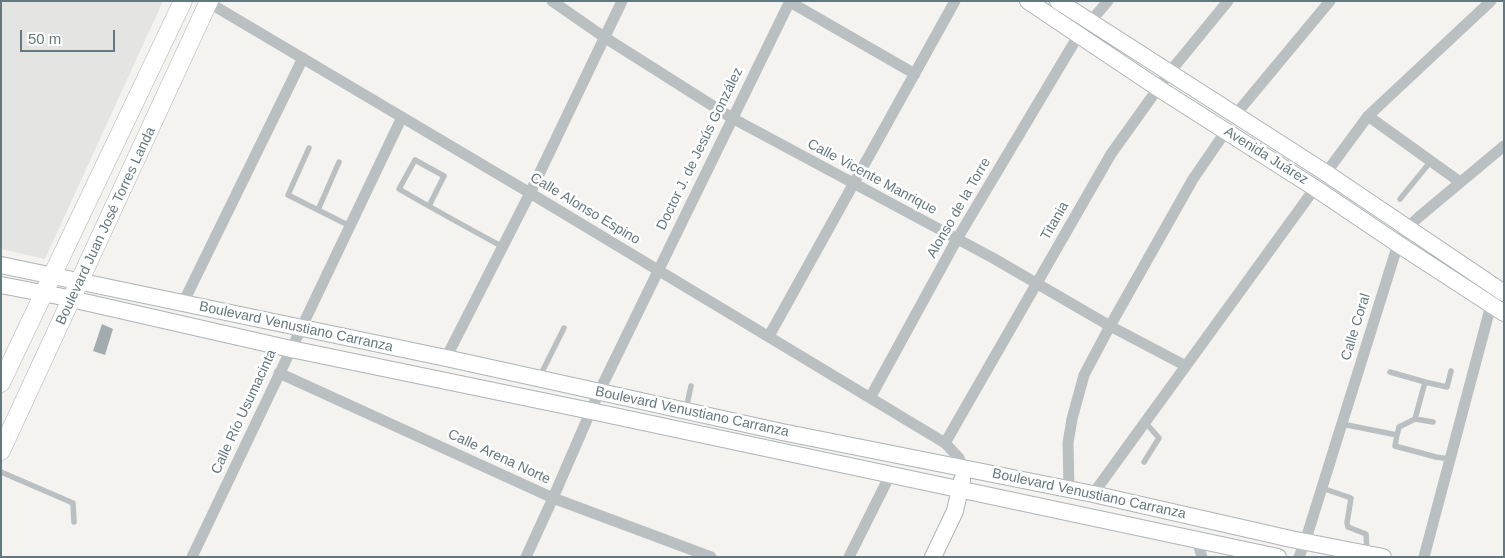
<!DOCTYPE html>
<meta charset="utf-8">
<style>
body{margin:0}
#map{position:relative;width:1505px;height:558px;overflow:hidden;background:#f4f3f0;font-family:Arial,sans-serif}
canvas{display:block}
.frame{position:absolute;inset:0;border:2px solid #64787f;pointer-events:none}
.scale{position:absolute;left:20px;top:30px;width:95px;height:22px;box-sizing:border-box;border:2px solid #64787f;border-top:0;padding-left:6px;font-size:15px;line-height:18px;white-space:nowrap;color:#64787f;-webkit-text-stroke:4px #fff;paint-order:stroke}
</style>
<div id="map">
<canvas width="1505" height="558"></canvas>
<div class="frame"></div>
<div class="scale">50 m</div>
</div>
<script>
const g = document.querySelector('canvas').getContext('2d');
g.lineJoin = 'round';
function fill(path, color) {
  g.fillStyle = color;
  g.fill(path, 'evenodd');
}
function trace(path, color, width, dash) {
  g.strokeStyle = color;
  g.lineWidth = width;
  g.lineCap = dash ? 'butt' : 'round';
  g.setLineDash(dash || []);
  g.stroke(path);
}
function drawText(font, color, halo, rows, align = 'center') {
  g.font = font + ' Arial,sans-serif';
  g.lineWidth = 5;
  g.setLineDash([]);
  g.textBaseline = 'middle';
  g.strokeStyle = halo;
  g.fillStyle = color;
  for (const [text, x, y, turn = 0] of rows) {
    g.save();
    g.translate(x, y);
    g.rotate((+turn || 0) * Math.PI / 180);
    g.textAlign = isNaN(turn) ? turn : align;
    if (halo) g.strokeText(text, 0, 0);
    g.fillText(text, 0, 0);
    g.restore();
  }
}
fill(new Path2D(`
 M 1,1 L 163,1 L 45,259 L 1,249 Z`), '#e4e5e3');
fill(new Path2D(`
 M 102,324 L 113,329 L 105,355 L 93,351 Z`), '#a2acaf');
const secondary = new Path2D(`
 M 1028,1 L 1158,88 L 1315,188 L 1398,244 L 1504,313
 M 1058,1 L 1326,173 L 1504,293
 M 1,265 L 446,358 L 782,432 L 1093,494 L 1291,539 L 1383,557
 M 1,285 L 58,296 L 291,349 L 591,411 L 1278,557
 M 933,557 L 955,511 L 962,480`);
const primary = new Path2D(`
 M 1,383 L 183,1
 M 1,451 L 209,1`);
trace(secondary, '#adb4b7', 18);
trace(primary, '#aeb4b6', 19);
trace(new Path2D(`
 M 309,148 L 288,195 L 350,226
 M 1400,199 L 1431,161
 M 429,206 L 444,176 L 415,160 L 399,189 C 433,209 468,228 503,247
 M 318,210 L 339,162
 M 1390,372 L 1425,382 L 1415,419 L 1399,427 L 1397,435
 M 539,378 L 564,328
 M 1425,382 L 1447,387 L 1451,371
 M 686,409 L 691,386
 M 1415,419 L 1433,422
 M 1342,424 L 1397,435 L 1395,446 L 1436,457 L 1450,459
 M 1144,462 L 1159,438 L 1145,422
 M 1,472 L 73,503 L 74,522
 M 1322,488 L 1351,498 L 1347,523 L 1348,527 L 1366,534 L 1367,552`), '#bac0c2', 5.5);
trace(new Path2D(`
 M 206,1 L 530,193 L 945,443 L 959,458 L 963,468
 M 552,1 L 604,37 L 732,118 L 993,258 L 1110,326 L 1186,366
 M 790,2 L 915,74
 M 1090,22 L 1108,1
 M 1236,114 L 1330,1
 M 1368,116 L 1460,182
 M 1326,173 L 1368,116 L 1491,1
 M 183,303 L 303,58
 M 769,336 L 955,1
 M 446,358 L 530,193 L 622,1
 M 279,373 L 553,498 L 711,557
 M 870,398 L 957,239 L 1078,36
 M 945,443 L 1111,154 L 1169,73 L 1228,1
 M 1069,489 L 1068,443 L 1072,419 L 1084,375 L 1110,326 L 1193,179 L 1226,131
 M 1093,494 L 1315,188
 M 1197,540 L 1202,557
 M 192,557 L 402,117
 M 526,557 L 553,498 L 599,392 L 790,1
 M 849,557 L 890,475
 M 1299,557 L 1305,542 L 1398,244 L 1407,228 L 1420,216 L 1504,146
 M 1424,557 L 1491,305`), '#bac0c2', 11);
trace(secondary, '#fff', 16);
trace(primary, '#fff', 18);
drawText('14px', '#64787f', '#fff', [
 ["Doctor J. de Jesús González",700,149,-64],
 ["Avenida Juárez",1266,156,32],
 ["Calle Vicente Manrique",872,177,28],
 ["Alonso de la Torre",959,208,-60],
 ["Calle Alonso Espino",585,209,31],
 ["Titania",1055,221,-60],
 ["Boulevard Juan José Torres Landa",106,226,-65],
 ["Boulevard Venustiano Carranza",296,327,12],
 ["Calle Coral",1356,327,-73],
 ["Calle Río Usumacinta",244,412,-65],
 ["Boulevard Venustiano Carranza",692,412,12],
 ["Calle Arena Norte",499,457,25],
 ["Boulevard Venustiano Carranza",1089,494,12]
]);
</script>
